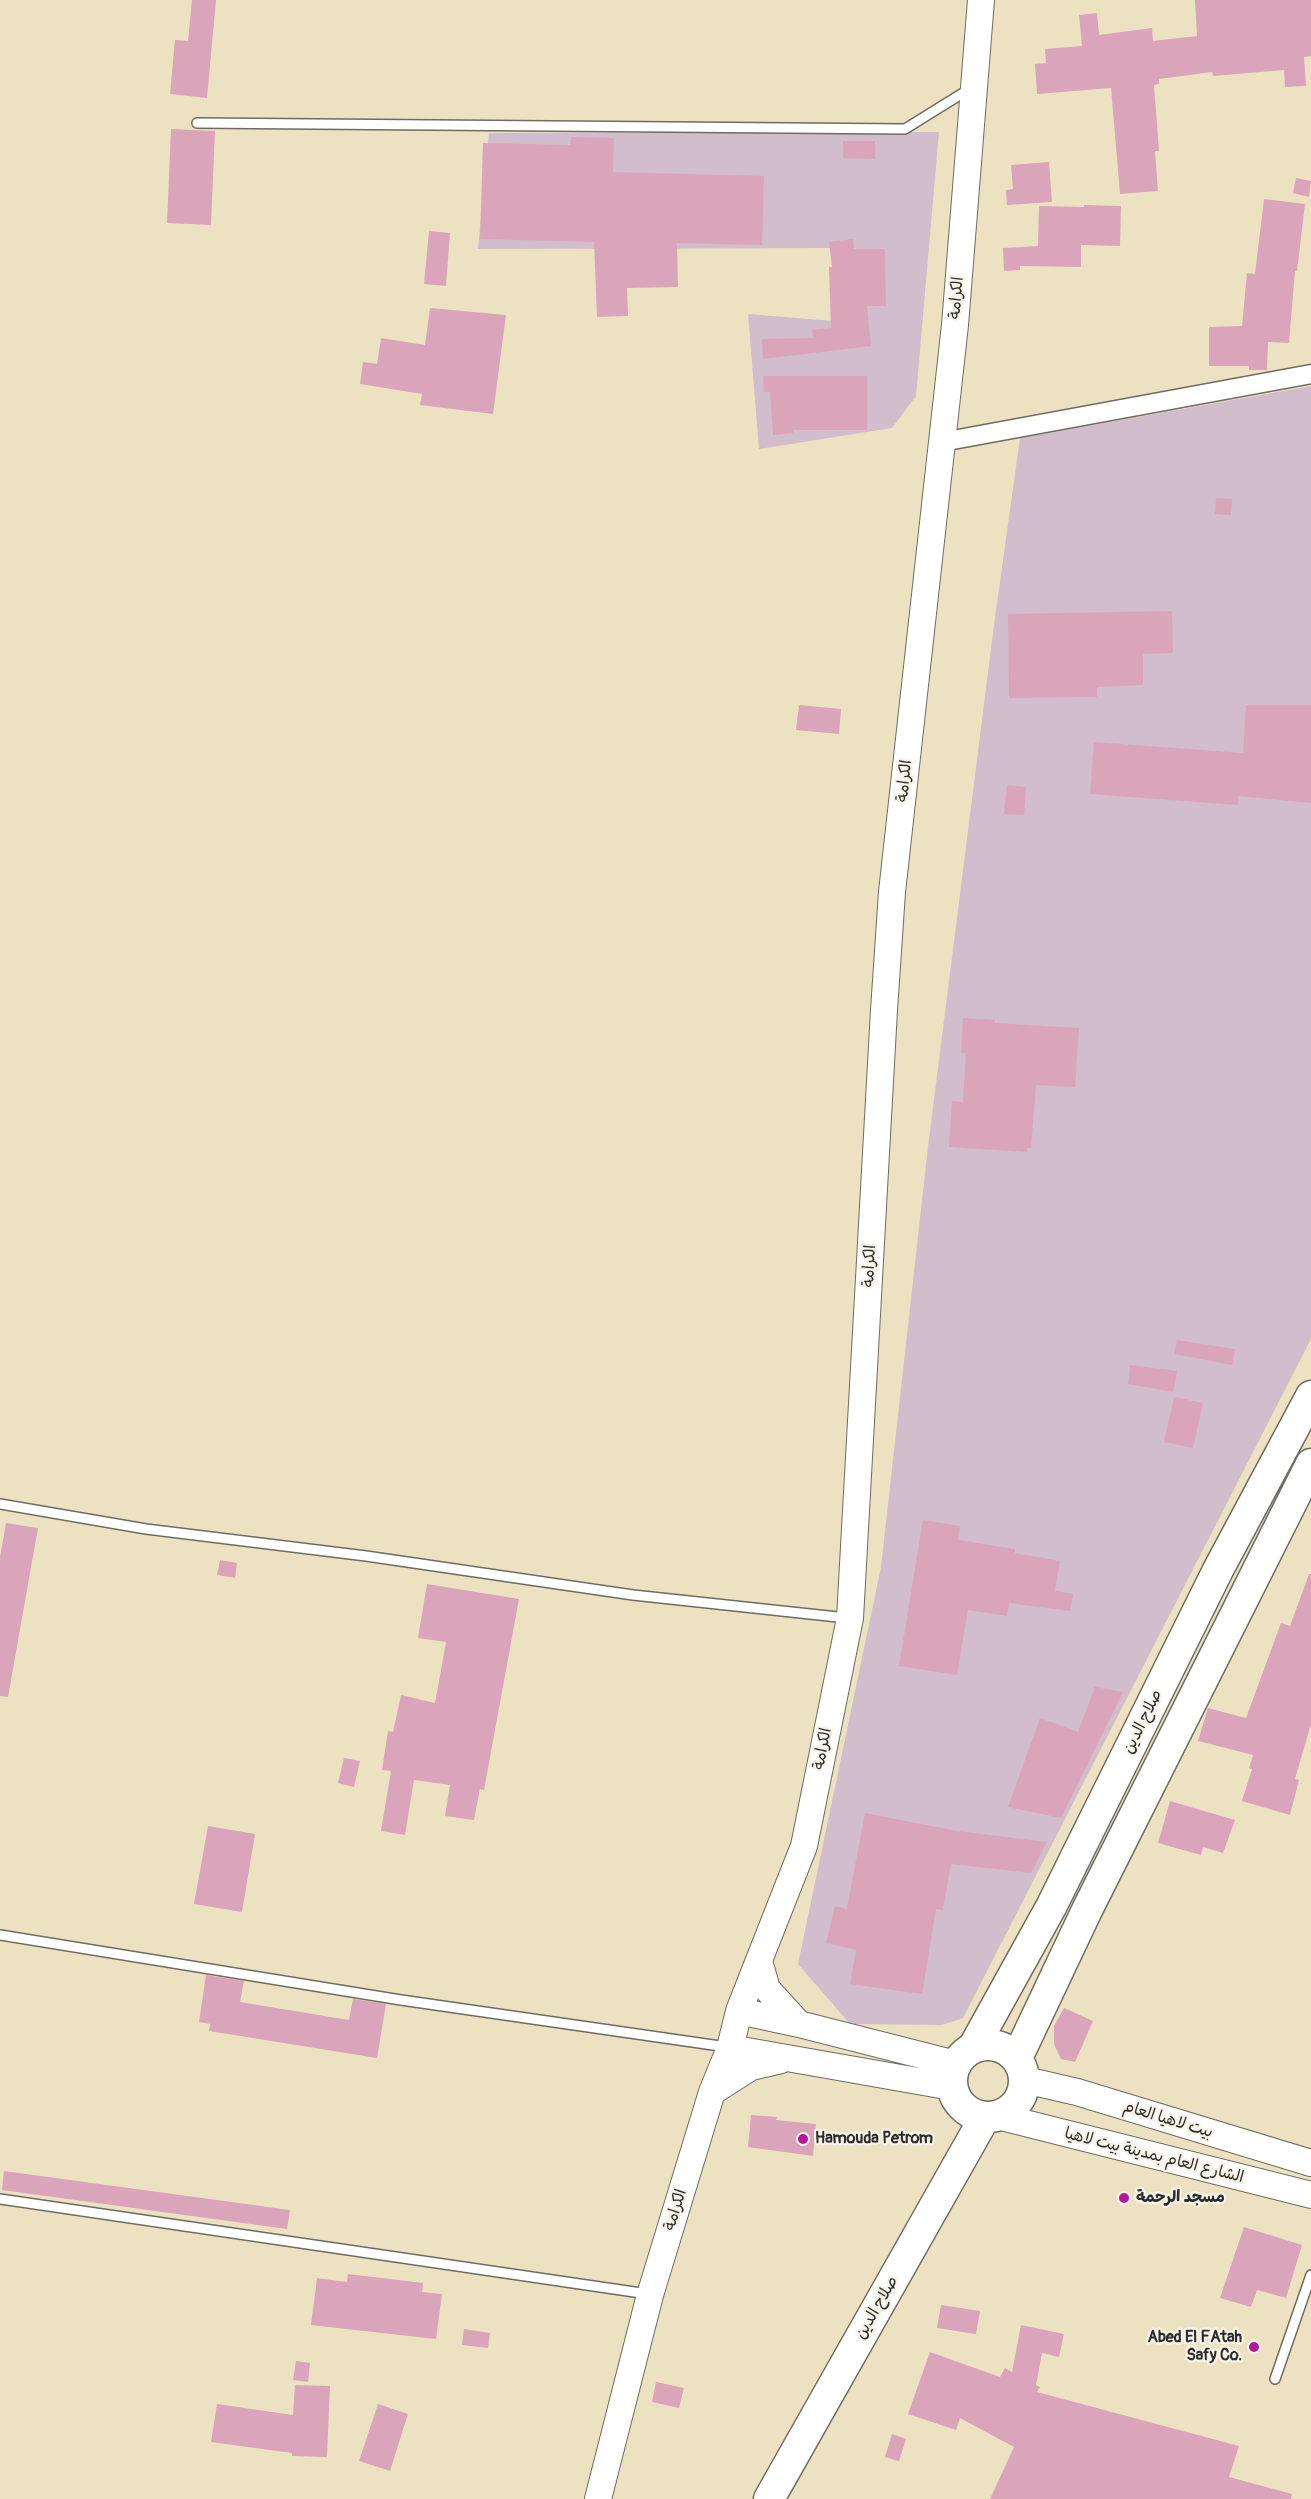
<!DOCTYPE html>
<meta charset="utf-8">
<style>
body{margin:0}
canvas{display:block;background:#ece2c1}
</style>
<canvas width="1311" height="2499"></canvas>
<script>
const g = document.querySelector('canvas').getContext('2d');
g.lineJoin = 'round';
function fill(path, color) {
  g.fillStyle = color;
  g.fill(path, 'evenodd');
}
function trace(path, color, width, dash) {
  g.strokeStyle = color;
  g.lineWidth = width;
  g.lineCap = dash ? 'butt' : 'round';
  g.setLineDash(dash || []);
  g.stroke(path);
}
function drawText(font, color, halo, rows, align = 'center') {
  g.font = font + ' Pangolin,"Playpen Sans Arabic",sans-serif';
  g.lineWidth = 4.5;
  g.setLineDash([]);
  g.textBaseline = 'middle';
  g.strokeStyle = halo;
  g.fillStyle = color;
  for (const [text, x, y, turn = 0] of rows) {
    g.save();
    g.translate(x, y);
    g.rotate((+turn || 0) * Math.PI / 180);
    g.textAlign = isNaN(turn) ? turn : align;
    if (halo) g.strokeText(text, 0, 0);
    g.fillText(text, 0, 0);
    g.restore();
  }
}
fill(new Path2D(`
 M 939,132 L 916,396 L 892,428 L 759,449 L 748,314 L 833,321 L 837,248 L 478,249 L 489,133 Z
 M 1311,386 L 1311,1339 L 963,2018 L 942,2025 L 850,2024 L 798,1964 L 881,1567 L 928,1147 L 994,625 L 1020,438 Z`), '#d1bdcb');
fill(new Path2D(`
 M 192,0 L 216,0 L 207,98 L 170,94 L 175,40 L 188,41 Z
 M 1195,0 L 1311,0 L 1311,56 L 1304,57 L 1306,86 L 1285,87 L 1284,70 L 1213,76 L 1212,72 L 1159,79 L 1159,84 L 1154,85 L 1159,151 L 1155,151 L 1158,191 L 1120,194 L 1111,88 L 1037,94 L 1035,64 L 1046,63 L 1045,49 L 1082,46 L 1079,15 L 1097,13 L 1099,35 L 1152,28 L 1153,41 L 1197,36 Z
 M 171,129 L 215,131 L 211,225 L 167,223 Z
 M 571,137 L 614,138 L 613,172 L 764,176 L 762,245 L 677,243 L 678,287 L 627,288 L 628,316 L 597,317 L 594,242 L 480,239 L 483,143 L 570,145 Z
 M 843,141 L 875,141 L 875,159 L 843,158 Z
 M 1049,162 L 1052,202 L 1007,205 L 1006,190 L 1013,189 L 1011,165 Z
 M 1296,178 L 1311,181 L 1309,197 L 1293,193 Z
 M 1264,199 L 1305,204 L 1297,271 L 1295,271 L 1289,343 L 1268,342 L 1267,370 L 1249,370 L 1249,366 L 1209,366 L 1209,327 L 1242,326 L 1247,273 L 1255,274 Z
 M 1084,205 L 1121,206 L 1120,246 L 1081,245 L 1081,267 L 1020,266 L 1020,270 L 1004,271 L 1003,248 L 1038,246 L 1039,206 L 1084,207 Z
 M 429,231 L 450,233 L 446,286 L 424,284 Z
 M 853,239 L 854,249 L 885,249 L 886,306 L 867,306 L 871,346 L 763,359 L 762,339 L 813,338 L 812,330 L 831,328 L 829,267 L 832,267 L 829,242 Z
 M 430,308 L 506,315 L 493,414 L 420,405 L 422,394 L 360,384 L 363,362 L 377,364 L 381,338 L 425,345 Z
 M 763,376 L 867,376 L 867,430 L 793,430 L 793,433 L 773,435 L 770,392 L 764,392 Z
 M 1216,498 L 1232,499 L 1231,515 L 1215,514 Z
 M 1172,611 L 1173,653 L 1143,654 L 1143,685 L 1097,687 L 1097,697 L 1009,698 L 1008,614 Z
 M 799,705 L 841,709 L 839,734 L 796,730 Z
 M 1246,705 L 1311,705 L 1311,803 L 1238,796 L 1238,805 L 1090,794 L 1094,742 L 1243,753 Z
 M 1007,785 L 1026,787 L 1024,815 L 1004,814 Z
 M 963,1018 L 995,1020 L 995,1023 L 1079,1028 L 1075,1087 L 1036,1085 L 1031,1148 L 1027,1148 L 1027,1152 L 949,1147 L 952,1101 L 963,1102 L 966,1053 L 961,1053 Z
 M 1177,1340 L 1235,1349 L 1232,1365 L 1174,1354 Z
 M 1130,1365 L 1177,1371 L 1173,1392 L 1128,1384 Z
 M 1174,1397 L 1203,1403 L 1193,1448 L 1164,1442 Z
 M 923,1520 L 960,1526 L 958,1540 L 1015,1549 L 1015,1553 L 1060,1561 L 1055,1591 L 1073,1594 L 1070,1611 L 1009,1603 L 1007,1616 L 968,1610 L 957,1675 L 899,1666 Z
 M 6,1523 L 38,1528 L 8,1697 L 0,1696 L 0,1557 Z
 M 220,1560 L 237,1563 L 235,1578 L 217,1575 Z
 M 1309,1574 L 1311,1574 L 1311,1724 L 1295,1779 L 1299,1780 L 1290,1815 L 1242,1801 L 1252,1769 L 1249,1768 L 1253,1755 L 1198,1741 L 1208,1708 L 1246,1718 L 1281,1623 L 1290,1626 Z
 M 427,1584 L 519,1599 L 484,1790 L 480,1789 L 474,1820 L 445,1816 L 450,1785 L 414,1780 L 405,1835 L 381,1831 L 391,1771 L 382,1770 L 388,1731 L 393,1732 L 401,1695 L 435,1703 L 446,1642 L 418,1638 Z
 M 1095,1687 L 1123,1692 L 1061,1818 L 1008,1807 L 1040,1718 L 1078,1732 Z
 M 344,1758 L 360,1761 L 354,1787 L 338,1783 Z
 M 1170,1801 L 1235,1820 L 1223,1853 L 1203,1847 L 1201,1855 L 1158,1843 Z
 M 865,1813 L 957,1831 L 1047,1842 L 1031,1873 L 951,1864 L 943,1910 L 936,1909 L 922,1994 L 850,1984 L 856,1950 L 826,1943 L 835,1906 L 847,1909 Z
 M 208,1826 L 255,1834 L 242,1912 L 194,1904 Z
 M 206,1975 L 244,1981 L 240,2002 L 349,2020 L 353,1999 L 386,2004 L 377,2058 L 209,2031 L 210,2024 L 199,2022 Z
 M 1064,2008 L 1093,2021 L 1075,2062 L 1061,2059 L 1054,2044 L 1054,2026 Z
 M 751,2115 L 777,2117 L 776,2120 L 816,2124 L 813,2156 L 748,2147 Z
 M 4,2171 L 290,2210 L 287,2229 L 2,2190 Z
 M 1244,2227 L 1302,2245 L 1286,2298 L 1257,2290 L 1251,2307 L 1220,2298 Z
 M 348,2274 L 423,2283 L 422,2292 L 442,2294 L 436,2339 L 311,2325 L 317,2278 L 347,2282 Z
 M 941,2305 L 980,2311 L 976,2334 L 937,2328 Z
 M 1021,2325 L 1064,2334 L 1059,2357 L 1042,2353 L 1036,2385 L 1040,2387 L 1037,2392 L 1239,2446 L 1229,2477 L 1292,2494 L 1291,2499 L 990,2499 L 1014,2447 L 960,2418 L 956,2430 L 908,2414 L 930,2352 L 1000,2377 L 1005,2368 L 1012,2372 Z
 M 464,2329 L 490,2333 L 488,2348 L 462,2345 Z
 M 296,2361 L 310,2363 L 308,2382 L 293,2380 Z
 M 656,2382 L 684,2388 L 679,2408 L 652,2402 Z
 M 295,2385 L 330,2386 L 327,2457 L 292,2456 L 292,2453 L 211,2442 L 217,2404 L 293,2415 Z
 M 378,2404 L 408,2414 L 390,2471 L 359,2461 Z
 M 892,2434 L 906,2439 L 899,2461 L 885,2457 Z`), '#daa5bb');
const service = new Path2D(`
 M 197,123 L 905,129 L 971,88
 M 0,1504 L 146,1529 L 366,1556 L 633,1595 L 847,1618
 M 0,1935 L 401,2000 L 727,2047
 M 0,2199 L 648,2294
 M 1275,2379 L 1311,2275`);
const minor = new Path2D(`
 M 942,442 L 1311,374`);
const secondary = new Path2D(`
 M 759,1961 L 767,1989 L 799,2024
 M 739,2011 L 799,2024 L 956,2064
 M 730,2048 L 952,2087
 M 1025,2080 L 1077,2092 L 1311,2163
 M 712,2092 L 751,2067 L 781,2060
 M 997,2116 L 1311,2195
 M 598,2499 L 650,2295 L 712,2092 L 730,2048 L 739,2011 L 804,1846 L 850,1618 L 884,1010 L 892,892 L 955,325 L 981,0`);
const trunk = new Path2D(`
 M952 2081a36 36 0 1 1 72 0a36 36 0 1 1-72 0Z
 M 973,2048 L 1051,1907 L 1218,1570 L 1311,1396
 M 1017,2058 L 1087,1910 L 1311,1464
 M 769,2499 L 985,2117`);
trace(service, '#6f6b60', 12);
trace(minor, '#6f6b60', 21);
trace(secondary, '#6f6b60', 28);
trace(trunk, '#6f6b60', 33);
trace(service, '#fff', 9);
trace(minor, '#fff', 18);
trace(secondary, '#fff', 26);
trace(trunk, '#fff', 30);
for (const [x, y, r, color] of [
 [803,2139,6,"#b5179e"],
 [1124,2198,6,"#b5179e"],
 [1254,2347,6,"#b5179e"]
]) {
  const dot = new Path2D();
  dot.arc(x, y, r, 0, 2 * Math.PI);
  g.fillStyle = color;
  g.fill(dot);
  trace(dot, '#f7f3e8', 2);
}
drawText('16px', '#2b2b2b', '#f7f3e8', [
 ["الكرامة",957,298,-85],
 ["الكرامة",905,781,-84],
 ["الكرامة",870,1266,-87],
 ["صلاح الدين",1143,1722,-64],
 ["الكرامة",823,1749,-79],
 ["بيت لاهيا العام",1168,2120,17],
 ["الشارع العام بمدينة بيت لاهيا",1154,2156,14],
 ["الكرامة",676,2210,-73],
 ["صلاح الدين",877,2308,-60]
]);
drawText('bold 16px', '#2b2b2b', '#f7f3e8', [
 ["Hamouda Petrom",815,2139],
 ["مسجد الرحمة",1136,2198],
 ["Abed El FAtah",1242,2338,"right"],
 ["Safy Co.",1242,2356,"right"]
], 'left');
</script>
